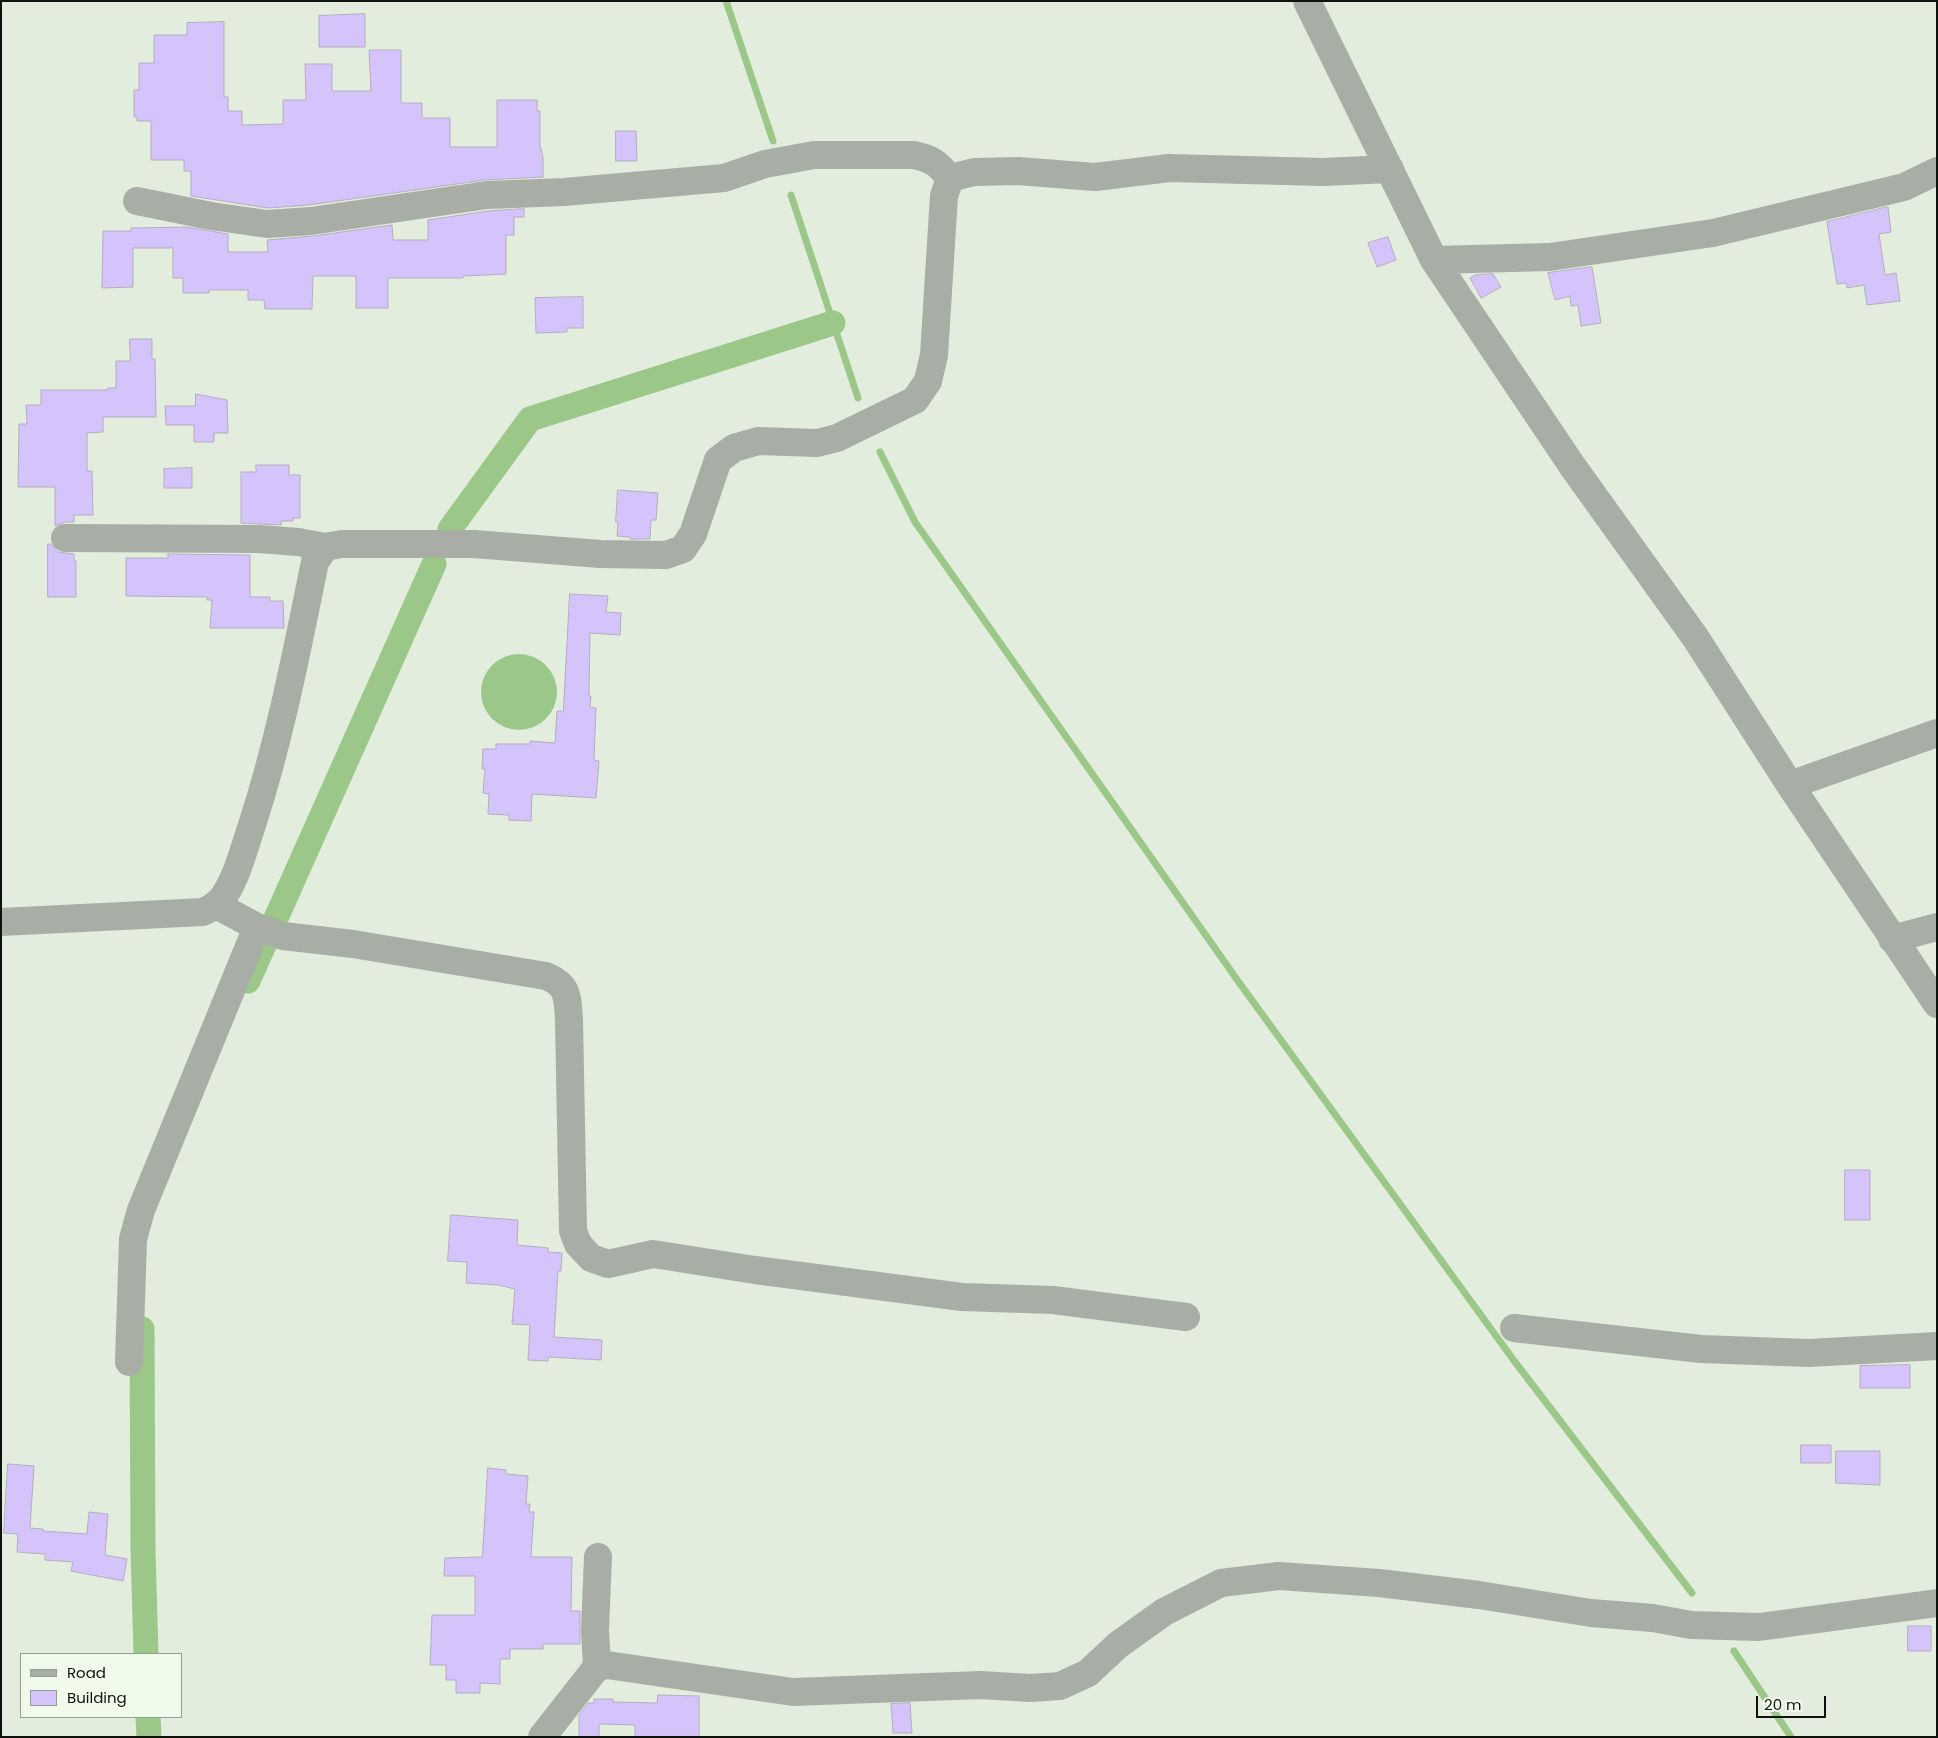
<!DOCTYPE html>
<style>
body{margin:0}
#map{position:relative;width:1938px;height:1738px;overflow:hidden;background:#e2eddd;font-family:Poppins,sans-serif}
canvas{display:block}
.frame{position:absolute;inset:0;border:2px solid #0f130d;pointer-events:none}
.legend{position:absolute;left:20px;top:1653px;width:162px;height:65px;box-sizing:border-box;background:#effaeb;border:1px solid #959e92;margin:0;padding:6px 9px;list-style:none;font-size:15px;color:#0f130d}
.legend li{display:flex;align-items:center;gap:10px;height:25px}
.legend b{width:25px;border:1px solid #959e92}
.scale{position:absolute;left:1756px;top:1696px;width:70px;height:22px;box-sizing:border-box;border:2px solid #0f130d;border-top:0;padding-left:6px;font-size:15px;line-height:18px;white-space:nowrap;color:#0f130d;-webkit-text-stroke:4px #effaeb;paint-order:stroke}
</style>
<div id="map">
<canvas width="1938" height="1738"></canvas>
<div class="frame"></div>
<ul class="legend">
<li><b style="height:6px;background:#a8ada6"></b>Road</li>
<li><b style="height:14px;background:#d5c3fb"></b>Building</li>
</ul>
<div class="scale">20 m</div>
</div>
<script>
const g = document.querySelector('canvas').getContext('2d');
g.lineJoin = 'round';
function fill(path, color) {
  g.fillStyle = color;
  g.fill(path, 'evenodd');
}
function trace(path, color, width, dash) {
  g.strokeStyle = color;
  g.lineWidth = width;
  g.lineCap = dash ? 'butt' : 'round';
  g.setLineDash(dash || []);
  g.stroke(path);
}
fill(new Path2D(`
 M481 692a38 38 0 1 1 76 0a38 38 0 1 1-76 0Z`), '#9bc889');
trace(new Path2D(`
 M 726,1 L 773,141
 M 791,195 L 858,398
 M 880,452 L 915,522 L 1238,981 L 1515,1362 L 1692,1593
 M 1734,1651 L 1791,1737`), '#9bc889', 7);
trace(new Path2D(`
 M 450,529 L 530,419 L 833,323
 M 248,981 L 434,564
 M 142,1329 L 143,1550 L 146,1654
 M 148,1717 L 149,1737`), '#9bc889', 25);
const building = new Path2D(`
 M 365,14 L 365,47 L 319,47 L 319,16 Z
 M 224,22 L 224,97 L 228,97 L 228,111 L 242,111 L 242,125 L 283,124 L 283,100 L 306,100 L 305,64 L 332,64 L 332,91 L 371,91 L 369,50 L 401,50 L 401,103 L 422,103 L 422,118 L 450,118 L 450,147 L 497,147 L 497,100 L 537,100 L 537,111 L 540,111 L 540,148 L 541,148 L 543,158 L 543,177 L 485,180 L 309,205 L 268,208 L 191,196 L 191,171 L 184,171 L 184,160 L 151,160 L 151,121 L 137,121 L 137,117 L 134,117 L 134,90 L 139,90 L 139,63 L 154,63 L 154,35 L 187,35 L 187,23 Z
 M 616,131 L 636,131 L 637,161 L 616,161 Z
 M 1888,207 L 1891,232 L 1879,234 L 1885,275 L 1896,273 L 1900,301 L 1867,305 L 1864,285 L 1847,288 L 1846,283 L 1837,284 L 1827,222 Z
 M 524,209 L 524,217 L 514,217 L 514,235 L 506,235 L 506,274 L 463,276 L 463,278 L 388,278 L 388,308 L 356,308 L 356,276 L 313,276 L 312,309 L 265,309 L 264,300 L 248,300 L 248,290 L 209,290 L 209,293 L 183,293 L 183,278 L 173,278 L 173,248 L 133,248 L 133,287 L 102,288 L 103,231 L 131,231 L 131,228 L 187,227 L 228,234 L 228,252 L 268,252 L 267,240 L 313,236 L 392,225 L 393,240 L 428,240 L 428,220 L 488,211 Z
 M 1388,237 L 1396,260 L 1377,267 L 1368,243 Z
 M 1592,267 L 1601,323 L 1581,326 L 1578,305 L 1571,306 L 1570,296 L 1555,300 L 1548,273 Z
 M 1493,274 L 1501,287 L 1481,298 L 1470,278 L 1475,275 Z
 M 583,297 L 583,328 L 567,328 L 567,332 L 536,333 L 535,298 Z
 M 130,339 L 152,339 L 152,359 L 155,359 L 156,417 L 103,417 L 103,432 L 87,433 L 87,471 L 92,471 L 93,515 L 74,515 L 74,522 L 65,522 L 55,526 L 55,487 L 18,487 L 19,424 L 27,424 L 26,405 L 41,405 L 41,390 L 108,390 L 108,388 L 116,388 L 116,361 L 130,361 Z
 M 196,394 L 227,400 L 228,433 L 214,433 L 214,442 L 194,442 L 194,425 L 166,425 L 165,406 L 195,406 Z
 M 256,465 L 289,465 L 289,475 L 300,475 L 300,518 L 293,518 L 293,521 L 281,521 L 281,525 L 241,523 L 241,472 L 256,472 Z
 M 192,468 L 192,488 L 164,488 L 164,469 Z
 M 618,490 L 658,493 L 656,520 L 651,520 L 650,539 L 630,539 L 630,537 L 617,536 L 618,522 L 616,522 Z
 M 48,544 L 51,544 L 58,552 L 74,554 L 74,561 L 76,561 L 76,597 L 48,597 Z
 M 168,554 L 250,555 L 250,597 L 270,597 L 270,601 L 283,601 L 284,628 L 210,628 L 212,600 L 207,600 L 207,597 L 126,596 L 126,558 L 168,558 Z
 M 570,594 L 608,596 L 606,612 L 621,613 L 620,635 L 590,633 L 589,696 L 591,696 L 590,707 L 596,708 L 594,760 L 599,761 L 596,798 L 532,794 L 531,821 L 509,820 L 509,815 L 488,814 L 489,794 L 483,793 L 485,769 L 482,769 L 483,749 L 496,749 L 496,744 L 530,744 L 530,741 L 555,743 L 557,711 L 563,711 Z
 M 1845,1170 L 1870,1170 L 1870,1220 L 1845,1220 Z
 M 451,1215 L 518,1220 L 517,1245 L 548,1248 L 548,1252 L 562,1253 L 561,1271 L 558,1271 L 554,1337 L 602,1340 L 601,1360 L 548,1357 L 548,1361 L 528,1360 L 530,1325 L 512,1324 L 515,1289 L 498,1285 L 466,1283 L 467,1262 L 448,1261 Z
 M 1910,1365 L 1910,1388 L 1860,1388 L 1860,1366 Z
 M 1801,1445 L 1831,1445 L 1831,1463 L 1801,1463 Z
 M 1836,1451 L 1880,1451 L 1880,1485 L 1836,1483 Z
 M 8,1464 L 34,1466 L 30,1528 L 43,1529 L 43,1531 L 87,1534 L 89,1512 L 108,1514 L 105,1555 L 127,1559 L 123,1581 L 71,1571 L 73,1562 L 45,1560 L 45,1554 L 17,1552 L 18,1534 L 4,1533 Z
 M 488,1468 L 506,1470 L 506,1474 L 528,1476 L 526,1504 L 530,1504 L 529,1512 L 534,1512 L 531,1557 L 572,1557 L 571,1611 L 580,1611 L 580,1644 L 543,1644 L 543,1649 L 510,1649 L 510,1659 L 500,1659 L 500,1684 L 480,1683 L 480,1693 L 456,1693 L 456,1680 L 446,1680 L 446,1665 L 430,1665 L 432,1615 L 475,1615 L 475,1576 L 444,1576 L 445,1558 L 482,1557 Z
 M 1908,1626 L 1931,1626 L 1931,1651 L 1908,1651 Z
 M 658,1695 L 699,1696 L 699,1737 L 635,1737 L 635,1725 L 599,1724 L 599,1737 L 579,1737 L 579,1715 L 588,1703 L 594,1703 L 594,1699 L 613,1699 L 613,1702 L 657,1703 Z
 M 910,1703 L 912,1733 L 893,1733 L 891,1704 Z`);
fill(building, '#d5c3fb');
trace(building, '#b3aebe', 1);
trace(new Path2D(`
 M 1307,1 L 1434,260 L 1573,467 L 1695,637 L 1790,785 L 1937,1004
 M 137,201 L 211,216 L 267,224 L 311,221 L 487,195 L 564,192 L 724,178 L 765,164 L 814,155 L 914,155 C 933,159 938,164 950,178
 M 1434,260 L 1550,257 L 1713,233 L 1904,187 L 1937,171
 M 65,538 L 259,539 L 298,542 L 325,547
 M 1790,785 L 1937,733
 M 216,905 L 257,927 L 283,936 L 353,944 L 546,976 C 569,986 567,996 569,1019 L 573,1231 L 578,1244 L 591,1258 L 608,1264 L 653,1254 L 755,1270 L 962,1297 L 1053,1300 L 1186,1317
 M 1,922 L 203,912 C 212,908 219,904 224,896 C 238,875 244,848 252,825 C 280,739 297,650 315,562 L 325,547 L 342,544 L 474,544 L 600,554 L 666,555 L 683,549 L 693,534 L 718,460 L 734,448 L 758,441 L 817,443 L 837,438 L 915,400 L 928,381 L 934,355 L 944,196 L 950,178 L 974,172 L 1018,171 L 1095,177 L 1169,168 L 1323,172 L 1390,169
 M 1892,939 L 1937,927
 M 1514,1328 L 1701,1349 L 1809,1353 L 1937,1346
 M 129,1362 L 133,1239 L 141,1210 L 257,927
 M 597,1667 L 595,1630 L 598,1557
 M 542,1737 L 597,1667 L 607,1665 L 793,1692 L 981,1685 L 1030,1688 L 1060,1686 L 1088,1673 L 1118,1645 L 1164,1612 L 1221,1583 L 1279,1576 L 1379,1583 L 1479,1595 L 1591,1613 L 1653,1618 L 1691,1625 L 1759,1627 L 1937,1603`), '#a8ada6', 28);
</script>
